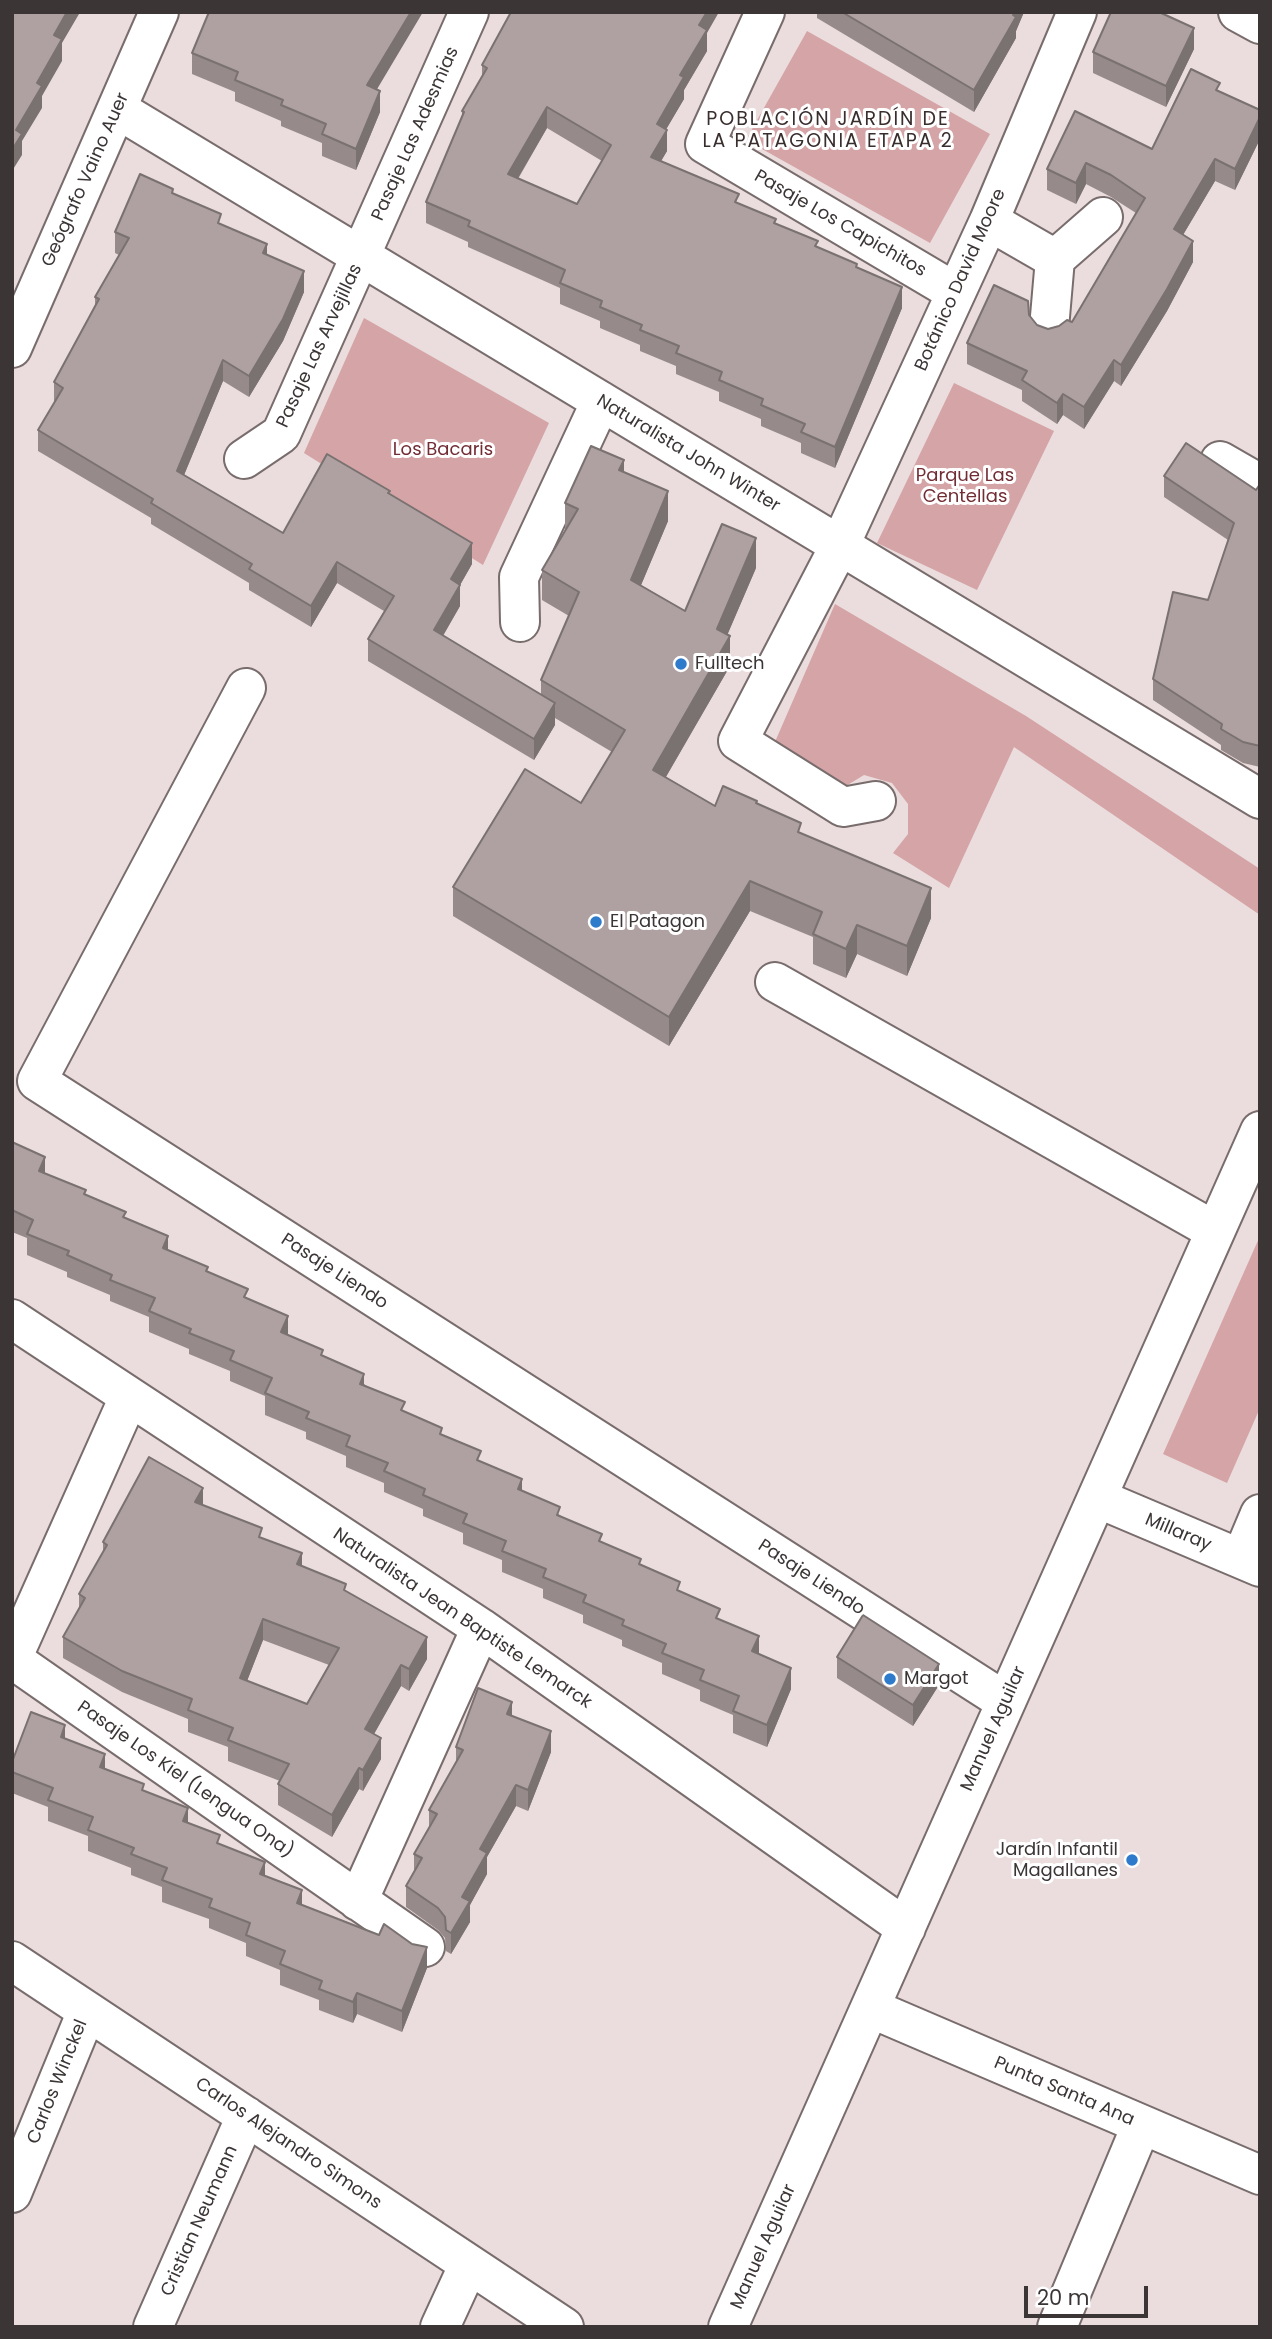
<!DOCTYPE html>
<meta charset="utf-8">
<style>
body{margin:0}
#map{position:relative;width:1272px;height:2339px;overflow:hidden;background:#ebdddd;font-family:Poppins,sans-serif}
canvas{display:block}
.frame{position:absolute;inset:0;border:14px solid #3b3535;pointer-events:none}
.scale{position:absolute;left:1024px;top:2286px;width:124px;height:32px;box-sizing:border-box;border:4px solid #3b3535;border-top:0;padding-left:9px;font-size:21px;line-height:24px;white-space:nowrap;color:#3b3535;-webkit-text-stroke:5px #fff;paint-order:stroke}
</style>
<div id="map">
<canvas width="1272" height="2339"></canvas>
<div class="frame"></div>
<div class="scale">20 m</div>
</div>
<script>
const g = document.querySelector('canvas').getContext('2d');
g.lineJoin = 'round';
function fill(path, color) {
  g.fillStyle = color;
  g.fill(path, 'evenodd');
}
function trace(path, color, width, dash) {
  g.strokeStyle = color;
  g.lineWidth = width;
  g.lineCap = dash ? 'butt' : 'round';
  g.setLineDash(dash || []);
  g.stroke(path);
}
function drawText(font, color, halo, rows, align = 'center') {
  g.font = font + ' Poppins,sans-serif';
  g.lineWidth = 6;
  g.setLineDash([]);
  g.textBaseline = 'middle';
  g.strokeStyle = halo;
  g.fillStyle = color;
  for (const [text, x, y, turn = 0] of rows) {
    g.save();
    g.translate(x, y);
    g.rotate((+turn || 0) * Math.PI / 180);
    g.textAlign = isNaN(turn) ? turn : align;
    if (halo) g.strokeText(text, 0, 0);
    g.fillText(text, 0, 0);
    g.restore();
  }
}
fill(new Path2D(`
 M 807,31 L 990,134 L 930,243 L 746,140 Z
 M 364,318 L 549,423 L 483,565 L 304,453 Z
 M 954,383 L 1054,431 L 977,590 L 877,543 Z
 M 835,604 L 1026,716 L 1260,869 L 1260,915 L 1014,747 L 949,888 L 893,853 L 908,834 L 908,804 L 892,783 L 864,775 L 836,792 L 771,751 Z
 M 1260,1236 L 1260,1408 L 1227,1483 L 1163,1454 Z`), '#d5a4a6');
const minor = new Path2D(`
 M 765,12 L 705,144 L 955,292
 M 1238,12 L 1260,24
 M 117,109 L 1260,799
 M 989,221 L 1055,259 L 1103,217
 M 1049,328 L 1055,259
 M 12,348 L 159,12
 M 244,459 L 281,434 L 469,12
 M 1220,461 L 1260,484
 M 520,622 L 519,577 L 601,401
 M 246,688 L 37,1081 L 1006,1702
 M 876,801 L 843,807 L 738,741 L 840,545 L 989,221 L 1077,12
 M 775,982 L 1215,1231
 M 12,1319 L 481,1628 L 906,1928
 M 1097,1498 L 1260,1567
 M 1241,1559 L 1260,1514
 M 12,1659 L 425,1947
 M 12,1659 L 129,1397
 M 358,1901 L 481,1628
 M 12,1961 L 564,2327
 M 870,2008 L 1260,2175
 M 12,2193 L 87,2011
 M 153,2327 L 246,2116
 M 440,2327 L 469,2264
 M 728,2327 L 1260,1131
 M 1057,2327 L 1141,2126`);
trace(minor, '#786c6c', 42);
trace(minor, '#fff', 38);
fill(new Path2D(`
 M 817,12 L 1024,12 L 1016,31 L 1016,38 L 974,112 L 817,18 Z
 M 707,33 L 707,51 L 684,90 L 684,99 L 666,129 L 667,151 L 661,161 L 857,268 L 902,308 L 835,468 L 801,453 L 801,443 L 761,426 L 761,419 L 719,401 L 719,392 L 676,374 L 676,366 L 640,351 L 640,345 L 600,328 L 600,321 L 560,304 L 560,288 L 468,247 L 468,242 L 426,223 L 426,202 L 462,117 L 462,111 L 482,77 L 482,65 ZM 547,128 L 602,161 L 577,204 L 518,179 Z
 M 1194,49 L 1166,107 L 1093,73 L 1093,52 Z
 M 192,53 L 377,90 L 380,112 L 356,170 L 322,156 L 322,143 L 281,126 L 281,121 L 235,101 L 235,92 L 192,74 Z
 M 1220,91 L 1260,110 L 1260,139 L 1235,190 L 1215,181 L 1183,235 L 1193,262 L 1167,311 L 1121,386 L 1114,381 L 1084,429 L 1063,415 L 1057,424 L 1022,401 L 1022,390 L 967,364 L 967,343 L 1029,315 L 1037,325 L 1048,329 L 1072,322 L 1136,213 L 1111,197 L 1086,184 L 1076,204 L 1047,190 L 1047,169 L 1152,149 Z
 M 173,193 L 267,255 L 304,292 L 283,341 L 249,397 L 223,381 L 184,475 L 283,533 L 390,494 L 472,564 L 460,585 L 460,606 L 443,636 L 541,695 L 541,680 L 569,616 L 542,600 L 542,570 L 565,531 L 565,503 L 624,472 L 668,521 L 641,585 L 685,611 L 756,568 L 727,635 L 730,666 L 666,777 L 715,806 L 757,804 L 931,918 L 907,976 L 857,954 L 846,978 L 813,964 L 813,937 L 750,911 L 669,1046 L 453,916 L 453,887 L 581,803 L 612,752 L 555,718 L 555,725 L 534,760 L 368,661 L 368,639 L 384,611 L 337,583 L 311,627 L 249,590 L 249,583 L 151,524 L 151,518 L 38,451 L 38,430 L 54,403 L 54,382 L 95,306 L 95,297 L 119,255 L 115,253 L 115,232 Z
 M 1164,476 L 1256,490 L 1260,484 L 1260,767 L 1243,763 L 1221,750 L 1221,745 L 1153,700 L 1153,679 L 1208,600 L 1228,540 L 1164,497 Z
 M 12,1142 L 45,1173 L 86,1195 L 126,1218 L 168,1250 L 208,1272 L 248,1299 L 288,1335 L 323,1356 L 405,1412 L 442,1435 L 522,1491 L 602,1542 L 641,1565 L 720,1620 L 759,1654 L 791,1689 L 767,1747 L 733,1733 L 733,1715 L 700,1701 L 700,1690 L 662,1674 L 662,1663 L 622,1646 L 622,1640 L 583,1623 L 583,1615 L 543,1598 L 543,1589 L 502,1572 L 502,1560 L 463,1544 L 463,1533 L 423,1516 L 423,1509 L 384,1492 L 384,1483 L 346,1467 L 346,1456 L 306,1439 L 306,1432 L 265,1415 L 265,1396 L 230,1381 L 230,1371 L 189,1354 L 189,1349 L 149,1332 L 149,1317 L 110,1301 L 110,1295 L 67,1277 L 67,1272 L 27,1255 L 27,1238 L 12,1232 Z
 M 203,1505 L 262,1538 L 302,1566 L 346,1591 L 427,1659 L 409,1691 L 401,1686 L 374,1734 L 381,1759 L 363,1791 L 359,1789 L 332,1837 L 278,1805 L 278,1784 L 280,1781 L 228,1761 L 228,1747 L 188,1732 L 188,1719 L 122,1692 L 63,1658 L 63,1637 L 79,1609 L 79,1594 L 103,1552 L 103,1542 ZM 263,1640 L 329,1665 L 307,1704 L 247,1681 Z
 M 837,1657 L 939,1685 L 913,1726 L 837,1678 Z
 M 512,1716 L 551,1752 L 528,1811 L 516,1806 L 487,1857 L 487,1874 L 470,1905 L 470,1922 L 451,1954 L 446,1951 L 445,1938 L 438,1930 L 406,1907 L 406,1886 L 414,1871 L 414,1854 L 429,1827 L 429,1810 L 456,1764 L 456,1747 Z
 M 65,1739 L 105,1769 L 144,1791 L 265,1876 L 302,1905 L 427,1968 L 402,2032 L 357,2014 L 353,2023 L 319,2010 L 319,2000 L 280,1985 L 280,1970 L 246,1956 L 246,1943 L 209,1928 L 209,1919 L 162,1902 L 162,1887 L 131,1875 L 131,1868 L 88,1851 L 88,1836 L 48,1821 L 48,1807 L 12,1793 L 12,1762 Z`), '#968a8b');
fill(new Path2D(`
 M 67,12 L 79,12 L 79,14 L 62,43 L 62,61 L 42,96 L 42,108 L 22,141 L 22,155 L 12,171 L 12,150 L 16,130 L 37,83 L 54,35 Z
 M 411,12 L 423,12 L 367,106 L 367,85 Z
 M 707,12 L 719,12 L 707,33 L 707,51 L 684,90 L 684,99 L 657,145 L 657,124 L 680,75 L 699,25 Z
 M 1015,12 L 1024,12 L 1016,31 L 1016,38 L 974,112 L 974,90 Z
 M 1194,28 L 1194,49 L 1166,107 L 1166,86 Z
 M 380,91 L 380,112 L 356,170 L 356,149 Z
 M 547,107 L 547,128 L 508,195 L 508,174 Z
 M 1260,117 L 1260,139 L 1235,190 L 1235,169 Z
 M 667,130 L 667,151 L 651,178 L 651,157 Z
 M 1215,159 L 1215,181 L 1174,250 L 1174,229 Z
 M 1086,163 L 1086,184 L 1076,204 L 1076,183 Z
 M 1193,241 L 1193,262 L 1167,311 L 1121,386 L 1121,365 Z
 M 267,244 L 267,265 L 263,253 Z
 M 304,271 L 304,292 L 283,341 L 249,397 L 249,376 Z
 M 902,287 L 902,308 L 835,468 L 835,447 Z
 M 223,360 L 223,381 L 177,492 L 177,471 Z
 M 1114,360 L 1114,381 L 1084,429 L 1084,407 Z
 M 1063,394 L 1063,415 L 1057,424 L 1057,403 Z
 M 624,460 L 624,490 L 619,470 Z
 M 668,491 L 668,521 L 631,609 L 631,580 Z
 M 756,538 L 756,568 L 717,659 L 717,629 Z
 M 472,543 L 472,564 L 451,601 L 451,579 Z
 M 337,562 L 337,583 L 311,627 L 311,606 Z
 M 460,585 L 460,606 L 434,651 L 434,630 Z
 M 730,636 L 730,666 L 653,799 L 653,770 Z
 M 555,703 L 555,725 L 534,760 L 534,739 Z
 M 750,881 L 750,911 L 669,1046 L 669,1017 Z
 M 931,888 L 931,918 L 907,976 L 907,946 Z
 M 857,925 L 857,954 L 846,978 L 846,949 Z
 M 45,1157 L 45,1178 L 39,1171 Z
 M 168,1236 L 168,1257 L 163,1248 Z
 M 288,1316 L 288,1338 L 281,1332 Z
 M 364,1374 L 364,1395 L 360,1384 Z
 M 522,1479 L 522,1500 L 518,1489 Z
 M 203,1488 L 203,1509 L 195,1502 Z
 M 302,1553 L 302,1574 L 297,1564 Z
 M 263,1619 L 263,1640 L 240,1699 L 240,1678 Z
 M 759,1636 L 759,1657 L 752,1651 Z
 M 427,1637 L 427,1659 L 409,1691 L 409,1669 Z
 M 939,1664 L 939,1685 L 913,1726 L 913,1705 Z
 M 401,1665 L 401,1686 L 365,1750 L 365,1729 Z
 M 791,1668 L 791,1689 L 767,1747 L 767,1725 Z
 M 512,1702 L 512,1723 L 507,1714 Z
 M 65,1725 L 65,1746 L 61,1737 Z
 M 551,1731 L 551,1752 L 528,1811 L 528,1790 Z
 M 381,1738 L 381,1759 L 363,1791 L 363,1770 Z
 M 105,1754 L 105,1775 L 100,1767 Z
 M 359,1768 L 359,1789 L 332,1837 L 332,1815 Z
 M 516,1785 L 516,1806 L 487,1857 L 487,1874 L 470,1905 L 470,1922 L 451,1954 L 451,1933 L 462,1897 L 480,1849 Z
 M 188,1808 L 188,1829 L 183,1821 Z
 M 265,1862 L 265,1883 L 260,1874 Z
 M 302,1890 L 302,1911 L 297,1903 Z
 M 427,1947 L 427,1968 L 402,2032 L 402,2011 Z
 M 357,1993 L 357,2014 L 353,2023 L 353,2002 Z`), '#7a7171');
const building = new Path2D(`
 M 12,12 L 67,12 L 54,35 L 62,39 L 37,83 L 42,86 L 16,130 L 22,134 L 12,150 Z
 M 209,12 L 411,12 L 367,85 L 380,91 L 356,149 L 322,134 L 326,124 L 281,105 L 283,100 L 235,80 L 238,72 L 192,53 Z
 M 511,12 L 707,12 L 699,25 L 707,30 L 680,75 L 684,77 L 657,124 L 667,130 L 651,157 L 739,194 L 735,202 L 776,219 L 774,223 L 818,241 L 815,246 L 857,264 L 856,267 L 902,287 L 835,447 L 801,432 L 805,424 L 761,405 L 763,399 L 719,380 L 722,372 L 676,353 L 679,346 L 640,330 L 642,325 L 600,307 L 602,301 L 560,283 L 565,270 L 468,226 L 470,221 L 426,202 L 464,112 L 462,111 L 487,68 L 482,65 ZM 547,107 L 611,145 L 577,204 L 508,174 Z
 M 842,12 L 1015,12 L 1013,15 L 1016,17 L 974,90 Z
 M 1111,12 L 1159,12 L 1194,28 L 1166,86 L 1093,52 Z
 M 1191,69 L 1220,83 L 1216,90 L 1260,110 L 1260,117 L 1235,169 L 1215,159 L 1174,229 L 1193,241 L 1167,289 L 1121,365 L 1114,360 L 1084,407 L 1063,394 L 1057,403 L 1022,380 L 1027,371 L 967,343 L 994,285 L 1028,301 L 1029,315 L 1037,325 L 1048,329 L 1059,326 L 1067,320 L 1072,322 L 1145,198 L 1111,175 L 1086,163 L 1076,183 L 1047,169 L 1075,111 L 1152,149 Z
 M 140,174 L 173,189 L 172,193 L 221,214 L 218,223 L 267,244 L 263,253 L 304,271 L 283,319 L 249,376 L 223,360 L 177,471 L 283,533 L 327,454 L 390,491 L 388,493 L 472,543 L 451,579 L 460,585 L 434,630 L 555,703 L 534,739 L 368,639 L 394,596 L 337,562 L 311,606 L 249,569 L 252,564 L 151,503 L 153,499 L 38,430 L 63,388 L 54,382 L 99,299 L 95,297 L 129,238 L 115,232 Z
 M 1186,443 L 1256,490 L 1260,484 L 1260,746 L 1243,742 L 1221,729 L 1222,724 L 1153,679 L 1173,592 L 1208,600 L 1234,523 L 1164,476 Z
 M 591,446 L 624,460 L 619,470 L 668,491 L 631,580 L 685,611 L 722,524 L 756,538 L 717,629 L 730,636 L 653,770 L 715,806 L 723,786 L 757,801 L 756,803 L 801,823 L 798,832 L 931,888 L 907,946 L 857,925 L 846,949 L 813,934 L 822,912 L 750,881 L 669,1017 L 453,887 L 525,769 L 581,803 L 625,730 L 541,680 L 579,592 L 542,570 L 578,509 L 565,503 Z
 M 12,1142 L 45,1157 L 39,1171 L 86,1190 L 84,1194 L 126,1212 L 123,1217 L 168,1236 L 163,1248 L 208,1267 L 206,1271 L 248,1289 L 244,1297 L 288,1316 L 281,1332 L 323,1350 L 321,1355 L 364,1374 L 360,1384 L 405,1402 L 401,1410 L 442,1428 L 440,1434 L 481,1451 L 477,1460 L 522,1479 L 518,1489 L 560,1507 L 557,1515 L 602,1534 L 599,1541 L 641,1559 L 639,1564 L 680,1582 L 677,1590 L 720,1609 L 716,1618 L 759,1636 L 752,1651 L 791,1668 L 767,1725 L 733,1711 L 739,1696 L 700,1680 L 704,1670 L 662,1653 L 666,1644 L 622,1625 L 624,1620 L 583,1602 L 586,1595 L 543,1577 L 546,1569 L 502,1551 L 506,1541 L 463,1523 L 467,1514 L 423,1495 L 425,1489 L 384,1471 L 388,1463 L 346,1446 L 350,1436 L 306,1418 L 309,1412 L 265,1393 L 272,1378 L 230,1360 L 234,1351 L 189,1333 L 191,1329 L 149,1311 L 155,1298 L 110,1280 L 112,1275 L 67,1255 L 69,1251 L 27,1234 L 33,1220 L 12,1210 Z
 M 149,1457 L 203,1488 L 195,1502 L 262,1528 L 259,1537 L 302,1553 L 297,1564 L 346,1584 L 344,1590 L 427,1637 L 409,1669 L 401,1665 L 365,1729 L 381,1738 L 363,1770 L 359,1768 L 332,1815 L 278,1784 L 289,1764 L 228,1740 L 233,1728 L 188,1710 L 192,1699 L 122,1671 L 63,1637 L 85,1598 L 79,1594 L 107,1545 L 103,1542 ZM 263,1619 L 339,1648 L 307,1704 L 240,1678 Z
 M 863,1615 L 939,1664 L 913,1705 L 837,1657 Z
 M 478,1688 L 512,1702 L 507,1714 L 551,1731 L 528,1790 L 516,1785 L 480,1849 L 487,1853 L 462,1897 L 470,1901 L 451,1933 L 446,1930 L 445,1917 L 438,1908 L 406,1886 L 422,1858 L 414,1854 L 437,1814 L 429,1810 L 463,1750 L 456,1747 Z
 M 31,1712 L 65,1725 L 61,1737 L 105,1754 L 100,1767 L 144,1784 L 142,1790 L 188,1808 L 183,1821 L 220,1835 L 217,1843 L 265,1862 L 260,1874 L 302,1890 L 297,1903 L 379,1935 L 384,1924 L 412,1944 L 427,1947 L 402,2011 L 357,1993 L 353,2002 L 319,1989 L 322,1981 L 280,1964 L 285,1951 L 246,1935 L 250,1923 L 209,1907 L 212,1899 L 162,1880 L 167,1868 L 131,1854 L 134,1848 L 88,1830 L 93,1817 L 48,1800 L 53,1788 L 12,1772 L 12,1762 Z`);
fill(building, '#afa1a2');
trace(building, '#7a7171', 2);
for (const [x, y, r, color] of [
 [681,664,7,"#2e7bcb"],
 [596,922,7,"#2e7bcb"],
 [890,1679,7,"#2e7bcb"],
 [1132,1860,7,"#2e7bcb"]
]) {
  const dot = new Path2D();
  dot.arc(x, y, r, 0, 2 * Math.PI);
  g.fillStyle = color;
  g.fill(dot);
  trace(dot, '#fff', 2.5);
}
drawText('18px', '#3b3535', '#fff', [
 ["Pasaje Las Adesmias",416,134,-66],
 ["Geógrafo Vaino Auer",86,180,-66],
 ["Pasaje Los Capichitos",840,224,30],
 ["Botánico David Moore",961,280,-66],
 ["Pasaje Las Arvejillas",320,346,-65],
 ["Naturalista John Winter",688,454,31],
 ["Pasaje Liendo",334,1272,33],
 ["Millaray",1178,1533,23],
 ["Pasaje Liendo",811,1578,33],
 ["Naturalista Jean Baptiste Lemarck",462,1619,34],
 ["Manuel Aguilar",994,1729,-66],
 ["Pasaje Los Kiel (Lengua Ona)",185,1780,35],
 ["Carlos Winckel",58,2082,-68],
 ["Punta Santa Ana",1064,2092,23],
 ["Carlos Alejandro Simons",288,2144,34],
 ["Cristian Neumann",200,2221,-66],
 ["Manuel Aguilar",764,2247,-66]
]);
drawText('18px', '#722c34', '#fff', [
 ["Los Bacaris",443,450],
 ["Parque Las",965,476],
 ["Centellas",965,497]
]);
drawText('18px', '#3b3535', '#fff', [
 ["Fulltech",695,664],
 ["El Patagon",610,922],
 ["Margot",904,1679],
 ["Jardín Infantil",1118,1850,"right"],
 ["Magallanes",1118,1871,"right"]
], 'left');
g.letterSpacing = '2px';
drawText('19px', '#392e2e', '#fff', [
 ["POBLACIÓN JARDÍN DE",828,120],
 ["LA PATAGONIA ETAPA 2",828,142]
]);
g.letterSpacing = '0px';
</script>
